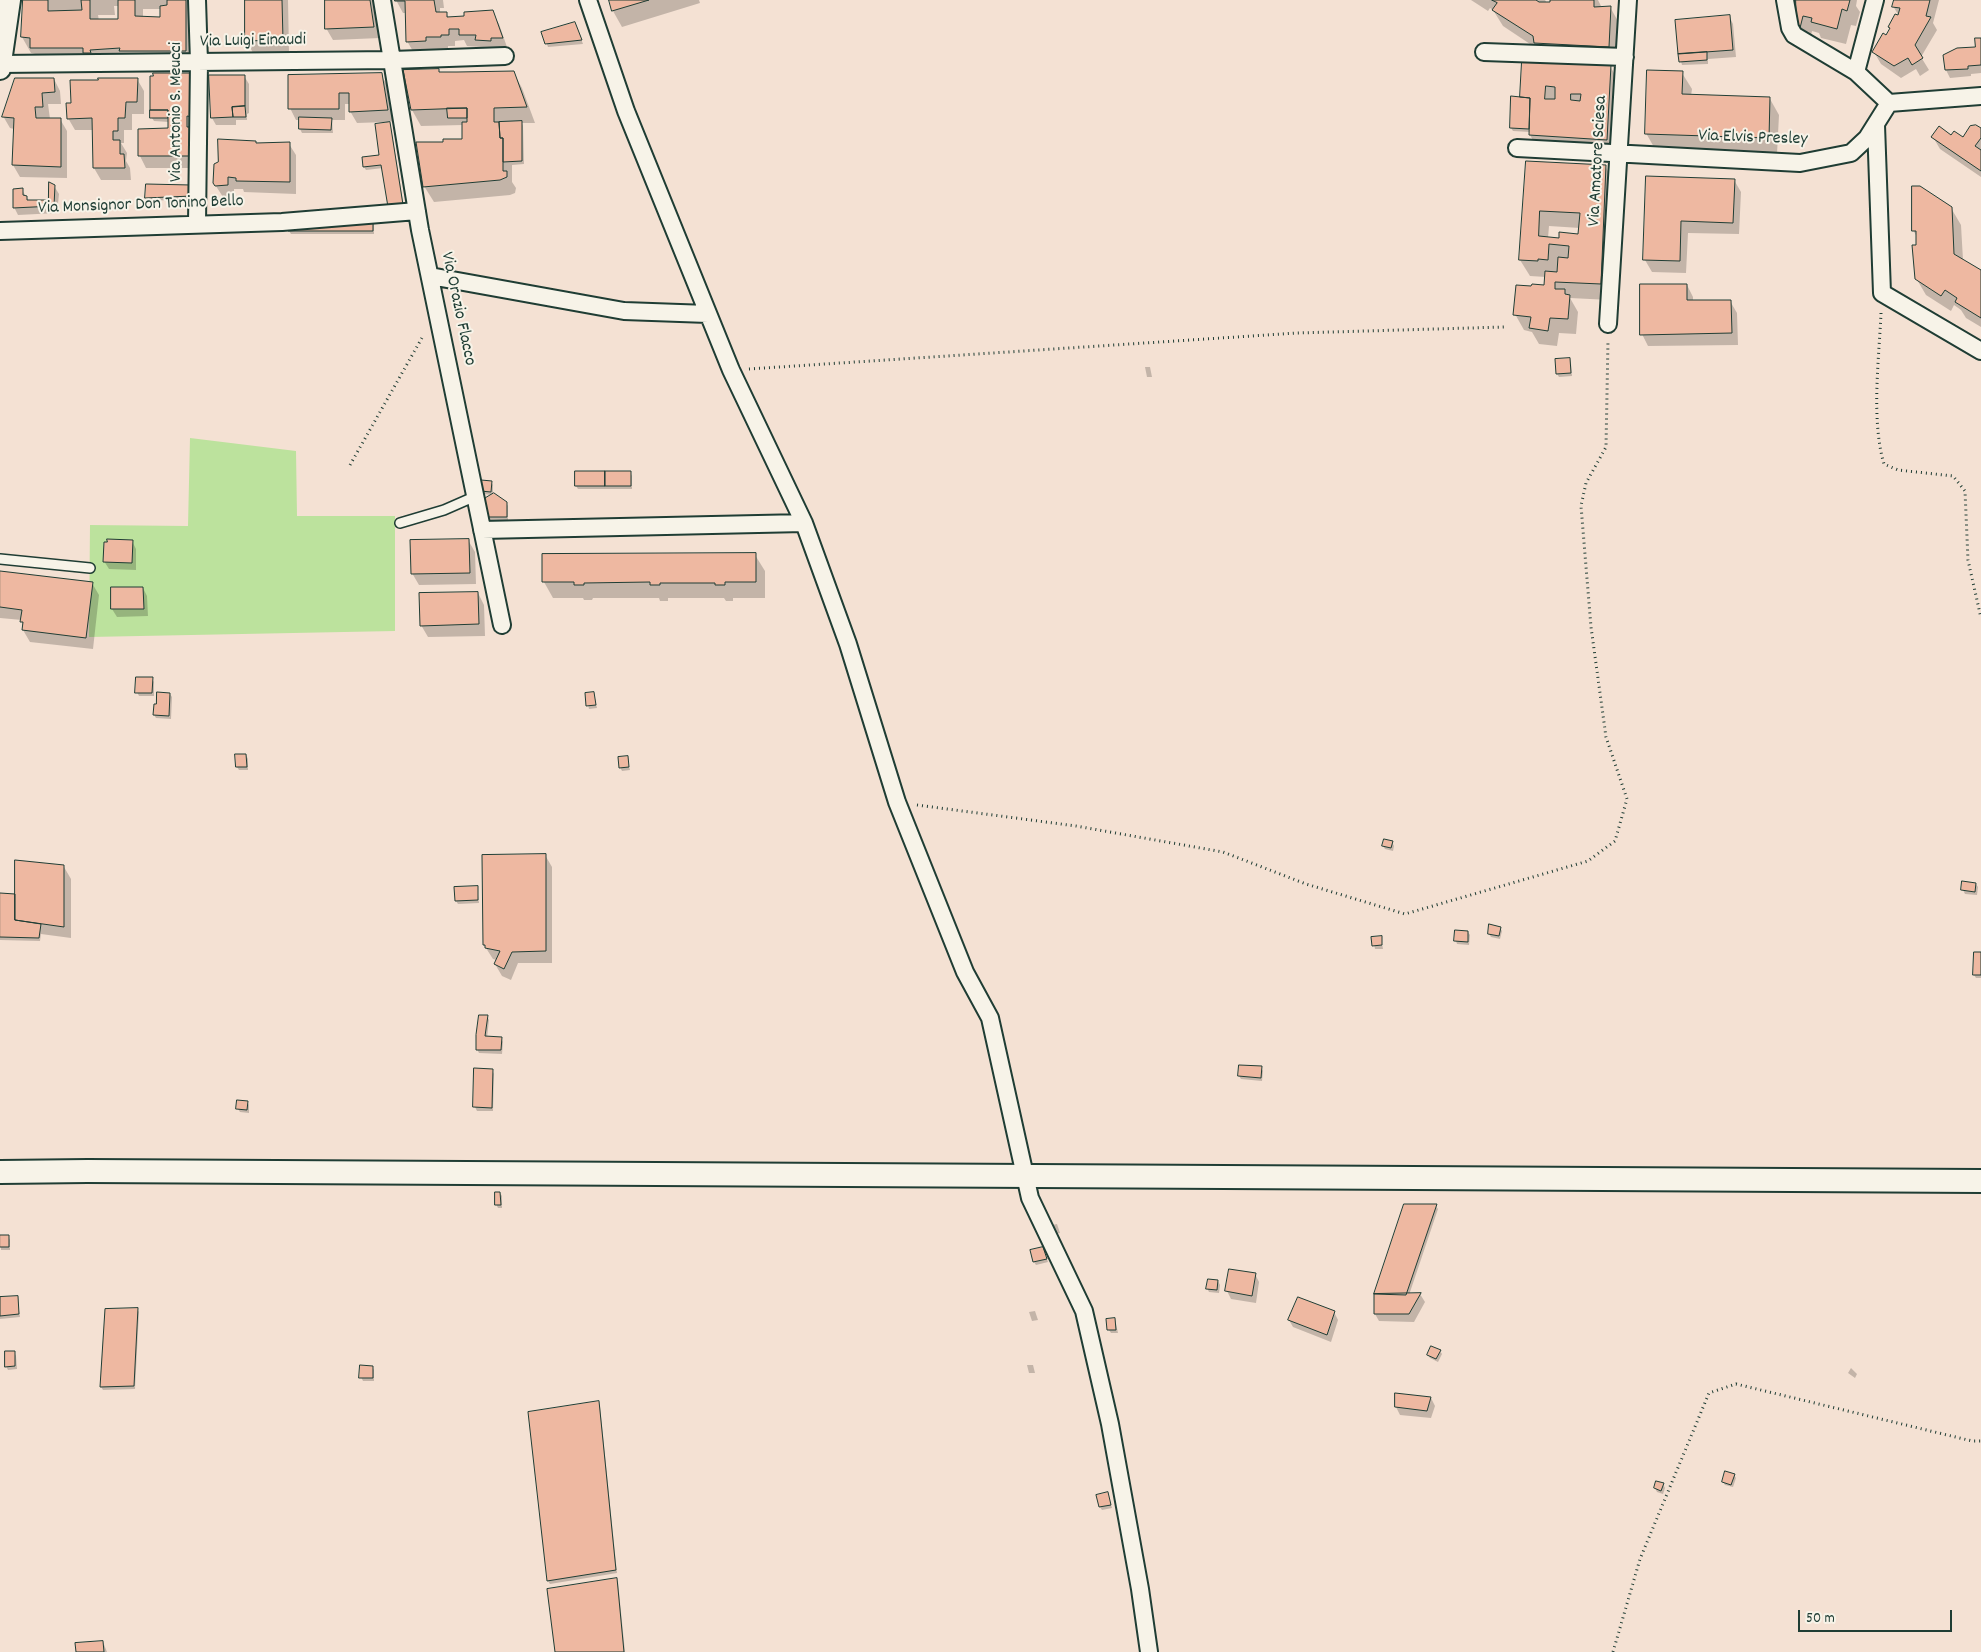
<!DOCTYPE html>
<style>
body{margin:0}
#map{position:relative;width:1981px;height:1652px;overflow:hidden;background:#f4e1d3;font-family:Dekko,sans-serif}
canvas{display:block}
.scale{position:absolute;left:1798px;top:1610px;width:154px;height:22px;box-sizing:border-box;border:2px solid #1f3d34;border-top:0;padding-left:6px;font-size:15px;line-height:18px;white-space:nowrap;color:#1f3d34;-webkit-text-stroke:4px #f7f3e8;paint-order:stroke}
</style>
<div id="map">
<canvas width="1981" height="1652"></canvas>
<div class="scale">50 m</div>
</div>
<script>
const g = document.querySelector('canvas').getContext('2d');
g.lineJoin = 'round';
function fill(path, color) {
  g.fillStyle = color;
  g.fill(path, 'evenodd');
}
function trace(path, color, width, dash) {
  g.strokeStyle = color;
  g.lineWidth = width;
  g.lineCap = dash ? 'butt' : 'round';
  g.setLineDash(dash || []);
  g.stroke(path);
}
function drawText(font, color, halo, rows, align = 'center') {
  g.font = font + ' Dekko,sans-serif';
  g.lineWidth = 4;
  g.setLineDash([]);
  g.textBaseline = 'middle';
  g.strokeStyle = halo;
  g.fillStyle = color;
  for (const [text, x, y, turn = 0] of rows) {
    g.save();
    g.translate(x, y);
    g.rotate((+turn || 0) * Math.PI / 180);
    g.textAlign = isNaN(turn) ? turn : align;
    if (halo) g.strokeText(text, 0, 0);
    g.fillText(text, 0, 0);
    g.restore();
  }
}
fill(new Path2D(`
 M 190,438 L 296,451 L 297,516 L 395,516 L 395,631 L 89,637 L 90,525 L 188,526 Z`), '#bce29d');
fill(new Path2D(`
 M 25,0 L 195,0 L 195,67 L 41,63 L 35,54 L 31,53 L 22,37 ZM 114,6 L 119,6 L 119,20 L 99,21 L 98,15 L 115,15 ZM 143,9 L 161,9 L 161,18 L 143,18 Z
 M 246,0 L 288,0 L 289,52 L 253,53 L 247,41 Z
 M 326,0 L 374,0 L 380,38 L 333,40 L 326,28 Z
 M 396,0 L 443,0 L 444,8 L 440,8 L 440,13 L 446,13 L 449,18 L 465,18 L 492,12 L 499,24 L 508,50 L 484,52 L 481,47 L 467,46 L 464,40 L 455,41 L 455,46 L 448,46 L 448,49 L 432,49 L 432,53 L 414,53 L 407,41 L 406,13 L 403,13 Z
 M 610,0 L 699,0 L 700,3 L 622,27 L 613,11 Z
 M 1471,0 L 1545,0 L 1547,3 L 1551,3 L 1551,0 L 1598,0 L 1602,8 L 1610,7 L 1619,23 L 1618,63 L 1539,50 L 1503,26 L 1493,10 L 1490,8 L 1488,11 Z
 M 1797,0 L 1857,0 L 1856,6 L 1860,12 L 1856,26 L 1851,25 L 1846,44 L 1821,38 L 1819,33 L 1812,31 L 1809,44 L 1798,28 Z
 M 1895,0 L 1939,0 L 1933,23 L 1937,30 L 1921,57 L 1929,70 L 1920,76 L 1916,69 L 1901,78 L 1881,64 L 1874,52 L 1887,37 L 1891,30 L 1889,27 L 1899,16 L 1893,6 Z
 M 1729,16 L 1733,24 L 1736,57 L 1708,59 L 1708,64 L 1682,65 L 1679,54 Z
 M 576,26 L 583,44 L 548,47 L 543,33 Z
 M 1981,39 L 1981,73 L 1971,74 L 1971,76 L 1950,78 L 1946,70 L 1977,48 Z
 M 1523,62 L 1610,66 L 1619,82 L 1615,156 L 1539,151 L 1530,135 L 1530,132 L 1513,131 L 1511,128 L 1522,98 Z
 M 438,70 L 440,73 L 513,72 L 522,88 L 535,123 L 522,123 L 523,126 L 524,164 L 512,165 L 512,182 L 516,188 L 515,193 L 510,195 L 434,202 L 424,186 L 444,144 L 463,140 L 463,125 L 421,126 L 412,110 L 405,71 Z
 M 1682,73 L 1692,89 L 1691,96 L 1770,99 L 1779,115 L 1777,154 L 1655,149 L 1646,133 Z
 M 190,74 L 197,168 L 146,168 L 140,156 L 169,129 L 169,122 L 154,121 L 152,118 L 151,78 Z
 M 381,75 L 388,86 L 394,121 L 388,122 L 391,127 L 405,214 L 383,168 L 366,170 L 364,167 L 380,157 L 386,122 L 357,123 L 350,111 L 350,104 L 345,104 L 345,120 L 332,120 L 333,133 L 302,133 L 300,129 L 300,120 L 296,120 L 290,108 Z
 M 244,76 L 249,84 L 249,113 L 247,114 L 247,120 L 236,120 L 236,125 L 216,125 L 212,118 Z
 M 54,79 L 60,91 L 61,104 L 48,104 L 50,119 L 60,119 L 67,131 L 67,178 L 20,177 L 13,165 L 14,129 L 10,128 L 3,116 Z
 M 137,79 L 144,91 L 144,114 L 132,114 L 132,130 L 124,130 L 124,143 L 121,143 L 127,153 L 126,161 L 130,168 L 131,180 L 101,180 L 94,168 L 93,130 L 75,130 L 68,118 Z
 M 1981,129 L 1981,177 L 1940,149 L 1933,137 L 1952,137 L 1964,139 Z
 M 256,144 L 289,144 L 296,155 L 296,194 L 244,192 L 243,189 L 234,189 L 234,197 L 223,197 L 214,183 Z
 M 1527,162 L 1605,166 L 1614,182 L 1610,300 L 1570,298 L 1578,312 L 1576,334 L 1559,333 L 1557,346 L 1539,344 L 1532,332 L 1524,330 L 1515,314 L 1545,286 L 1546,277 L 1530,276 L 1520,260 ZM 1549,226 L 1580,228 L 1580,236 L 1560,239 L 1548,238 Z
 M 1647,177 L 1734,180 L 1741,192 L 1739,234 L 1688,233 L 1686,273 L 1652,272 L 1645,260 Z
 M 54,186 L 59,194 L 57,213 L 18,215 L 14,207 L 22,190 L 29,201 L 49,201 Z
 M 192,190 L 193,199 L 148,201 L 146,197 Z
 M 1951,208 L 1961,225 L 1963,260 L 1981,271 L 1981,327 L 1966,318 L 1961,310 L 1954,305 L 1951,311 L 1926,295 L 1916,278 L 1917,237 L 1913,230 Z
 M 289,221 L 374,222 L 374,234 L 291,234 L 289,231 Z
 M 1687,285 L 1693,297 L 1693,301 L 1730,301 L 1737,313 L 1738,345 L 1648,346 L 1642,334 Z
 M 1570,359 L 1571,363 L 1572,376 L 1559,377 L 1557,374 Z
 M 1145,367 L 1150,367 L 1152,377 L 1147,377 Z
 M 630,472 L 632,476 L 632,489 L 578,489 L 576,486 Z
 M 491,482 L 493,485 L 493,493 L 506,503 L 508,506 L 508,520 L 491,520 L 489,517 L 493,495 L 483,494 L 481,491 Z
 M 468,540 L 475,552 L 476,584 L 419,585 L 412,573 Z
 M 132,541 L 136,549 L 136,570 L 109,569 L 104,561 Z
 M 755,555 L 765,571 L 765,598 L 733,598 L 733,601 L 726,601 L 724,598 L 668,598 L 668,601 L 660,601 L 659,598 L 593,598 L 592,600 L 584,600 L 583,598 L 553,598 L 544,582 Z
 M 0,573 L 92,583 L 99,595 L 93,649 L 30,642 L 23,630 L 22,620 L 0,618 Z
 M 143,588 L 147,596 L 148,616 L 117,617 L 112,609 Z
 M 478,593 L 484,605 L 485,636 L 428,637 L 421,625 Z
 M 152,679 L 154,682 L 154,696 L 139,696 L 137,692 Z
 M 170,694 L 172,697 L 171,719 L 156,718 L 154,715 Z
 M 586,694 L 594,694 L 597,708 L 589,709 Z
 M 246,755 L 248,759 L 248,770 L 239,770 L 237,767 Z
 M 627,758 L 630,770 L 622,771 L 620,767 Z
 M 1392,842 L 1394,846 L 1393,851 L 1385,849 L 1383,846 Z
 M 545,855 L 552,867 L 552,963 L 518,963 L 511,980 L 502,976 L 495,964 L 497,960 L 493,959 L 484,945 L 484,856 Z
 M 64,867 L 71,879 L 71,938 L 41,934 L 40,941 L 0,940 L 0,894 L 16,898 Z
 M 1976,884 L 1978,887 L 1977,895 L 1965,894 L 1963,890 Z
 M 477,887 L 479,903 L 458,904 L 456,901 Z
 M 1500,928 L 1502,931 L 1500,939 L 1491,937 L 1489,934 Z
 M 1468,932 L 1470,935 L 1469,945 L 1457,944 L 1456,941 Z
 M 1373,938 L 1381,938 L 1383,949 L 1375,949 Z
 M 1981,954 L 1981,978 L 1976,978 L 1974,975 Z
 M 487,1016 L 489,1020 L 487,1038 L 501,1038 L 503,1042 L 502,1054 L 479,1053 L 477,1049 Z
 M 1261,1068 L 1263,1071 L 1262,1081 L 1241,1079 L 1239,1076 Z
 M 476,1070 L 492,1070 L 494,1074 L 493,1111 L 477,1111 L 475,1107 Z
 M 247,1102 L 249,1105 L 249,1113 L 240,1112 L 238,1109 Z
 M 500,1193 L 502,1196 L 502,1208 L 498,1208 L 496,1204 Z
 M 1436,1206 L 1438,1209 L 1409,1295 L 1420,1294 L 1425,1302 L 1414,1322 L 1379,1321 L 1375,1314 Z
 M 1057,1224 L 1060,1233 L 1052,1235 L 1048,1226 Z
 M 0,1236 L 8,1236 L 10,1240 L 10,1250 L 1,1250 Z
 M 1044,1252 L 1048,1262 L 1036,1265 L 1034,1262 Z
 M 1255,1274 L 1259,1282 L 1256,1303 L 1231,1299 L 1227,1291 Z
 M 1218,1281 L 1220,1285 L 1219,1293 L 1209,1292 L 1207,1288 Z
 M 17,1297 L 20,1317 L 0,1319 L 0,1298 Z
 M 137,1309 L 139,1312 L 135,1389 L 103,1390 L 101,1387 L 106,1311 Z
 M 1035,1311 L 1038,1320 L 1032,1321 L 1029,1312 Z
 M 1334,1312 L 1338,1320 L 1331,1342 L 1293,1327 L 1289,1320 Z
 M 1115,1319 L 1118,1333 L 1111,1333 L 1109,1330 Z
 M 1440,1351 L 1442,1354 L 1438,1362 L 1430,1358 L 1428,1355 Z
 M 14,1352 L 16,1356 L 17,1369 L 8,1370 L 6,1366 Z
 M 1027,1365 L 1033,1365 L 1035,1373 L 1029,1373 Z
 M 372,1367 L 374,1370 L 374,1381 L 363,1381 L 361,1377 Z
 M 1851,1368 L 1857,1374 L 1855,1378 L 1848,1373 Z
 M 1431,1398 L 1435,1406 L 1431,1418 L 1400,1415 L 1396,1407 Z
 M 598,1402 L 600,1406 L 617,1573 L 550,1584 L 548,1581 L 529,1413 Z
 M 1734,1475 L 1736,1478 L 1733,1487 L 1725,1485 L 1723,1482 Z
 M 1663,1484 L 1665,1488 L 1663,1494 L 1657,1492 L 1655,1488 Z
 M 1108,1494 L 1112,1508 L 1102,1510 L 1100,1507 Z
 M 616,1579 L 618,1582 L 625,1652 L 556,1652 Z
 M 103,1642 L 107,1652 L 77,1652 Z`), '#0003');
const building = new Path2D(`
 M 23,0 L 48,0 L 48,11 L 82,10 L 81,0 L 90,0 L 90,19 L 118,19 L 118,0 L 135,0 L 135,16 L 160,17 L 160,6 L 167,5 L 167,0 L 186,0 L 186,51 L 119,51 L 120,48 L 90,50 L 91,53 L 83,53 L 83,48 L 30,48 L 30,38 L 21,37 Z
 M 245,0 L 282,0 L 283,40 L 245,41 Z
 M 325,0 L 370,0 L 374,27 L 325,29 Z
 M 395,0 L 434,0 L 436,12 L 447,12 L 447,17 L 464,16 L 464,12 L 493,10 L 503,38 L 491,38 L 491,41 L 475,40 L 476,35 L 459,35 L 459,29 L 449,29 L 449,35 L 441,35 L 441,37 L 426,37 L 426,41 L 406,42 L 405,1 L 395,1 Z
 M 609,0 L 649,0 L 612,11 Z
 M 1492,0 L 1536,0 L 1539,2 L 1550,2 L 1550,0 L 1594,0 L 1594,7 L 1611,6 L 1609,47 L 1534,43 L 1533,36 L 1492,10 L 1497,3 Z
 M 1796,0 L 1850,0 L 1847,11 L 1842,9 L 1837,29 L 1811,22 L 1812,18 L 1803,16 L 1800,28 L 1797,28 Z
 M 1894,0 L 1930,0 L 1926,16 L 1931,17 L 1915,45 L 1923,58 L 1912,65 L 1908,58 L 1894,66 L 1872,52 L 1883,33 L 1886,35 L 1890,28 L 1888,27 L 1895,14 L 1898,15 L 1900,8 L 1892,7 Z
 M 1730,15 L 1733,50 L 1678,54 L 1675,20 Z
 M 575,22 L 582,40 L 545,44 L 541,32 Z
 M 1975,38 L 1981,38 L 1981,65 L 1968,66 L 1968,69 L 1945,70 L 1943,55 L 1957,48 L 1975,47 Z
 M 1707,52 L 1707,60 L 1679,62 L 1678,54 Z
 M 1522,61 L 1611,65 L 1607,140 L 1529,135 L 1530,98 L 1520,97 ZM 1546,86 L 1555,87 L 1555,99 L 1545,99 ZM 1571,94 L 1581,94 L 1580,101 L 1571,100 Z
 M 439,69 L 439,72 L 457,72 L 514,71 L 527,107 L 494,108 L 494,122 L 499,122 L 500,138 L 503,138 L 503,171 L 507,171 L 507,177 L 500,180 L 423,187 L 416,142 L 443,142 L 443,139 L 462,139 L 462,122 L 467,122 L 467,108 L 411,110 L 403,70 Z
 M 1647,70 L 1683,71 L 1682,94 L 1770,97 L 1769,138 L 1645,134 Z
 M 153,73 L 191,73 L 192,117 L 187,116 L 187,127 L 191,127 L 191,156 L 138,156 L 138,129 L 168,128 L 168,110 L 150,110 L 150,76 L 153,76 Z
 M 382,73 L 388,110 L 349,112 L 349,93 L 339,93 L 339,109 L 288,109 L 288,75 Z
 M 209,75 L 245,75 L 245,106 L 232,107 L 233,117 L 211,118 Z
 M 15,78 L 54,78 L 55,92 L 42,93 L 43,107 L 35,107 L 36,118 L 61,118 L 61,167 L 12,165 L 14,118 L 2,117 Z
 M 98,78 L 138,78 L 137,102 L 126,102 L 125,118 L 118,118 L 118,131 L 113,131 L 113,140 L 120,140 L 120,154 L 124,154 L 125,168 L 93,168 L 92,118 L 67,119 L 66,103 L 71,103 L 70,80 L 98,80 Z
 M 1511,96 L 1530,98 L 1529,129 L 1510,128 Z
 M 245,106 L 246,117 L 233,117 L 232,107 Z
 M 447,108 L 467,108 L 467,118 L 448,118 Z
 M 150,110 L 168,110 L 168,118 L 150,118 Z
 M 299,117 L 332,118 L 331,130 L 299,129 Z
 M 522,121 L 522,161 L 503,162 L 503,138 L 500,138 L 499,122 Z
 M 390,122 L 404,211 L 389,213 L 381,165 L 363,167 L 362,157 L 379,155 L 375,124 Z
 M 1976,125 L 1981,128 L 1981,138 L 1975,146 L 1981,150 L 1981,171 L 1931,137 L 1939,126 L 1951,135 L 1954,131 L 1963,137 L 1970,126 Z
 M 218,139 L 256,141 L 256,143 L 290,142 L 290,182 L 236,181 L 236,178 L 228,177 L 228,185 L 215,186 L 213,183 L 214,164 L 218,162 Z
 M 1526,161 L 1606,165 L 1601,284 L 1555,282 L 1555,289 L 1565,289 L 1565,294 L 1570,295 L 1568,319 L 1550,318 L 1548,331 L 1529,328 L 1531,317 L 1513,315 L 1516,285 L 1531,286 L 1532,284 L 1544,285 L 1545,271 L 1557,272 L 1558,257 L 1568,258 L 1569,246 L 1549,244 L 1548,260 L 1538,259 L 1538,261 L 1519,260 ZM 1540,211 L 1580,213 L 1578,234 L 1559,232 L 1559,238 L 1539,236 Z
 M 1646,176 L 1735,179 L 1733,223 L 1681,221 L 1680,261 L 1643,260 Z
 M 49,182 L 55,185 L 54,206 L 13,208 L 13,189 L 23,188 L 23,195 L 27,196 L 27,200 L 48,200 Z
 M 146,184 L 191,185 L 192,196 L 145,198 Z
 M 1912,186 L 1920,186 L 1952,207 L 1954,254 L 1981,270 L 1981,318 L 1955,302 L 1957,298 L 1945,290 L 1941,296 L 1915,279 L 1912,245 L 1916,245 L 1916,231 L 1912,231 Z
 M 373,217 L 373,231 L 288,231 L 288,219 Z
 M 1640,284 L 1687,284 L 1687,300 L 1731,300 L 1732,333 L 1640,335 Z
 M 1570,358 L 1571,373 L 1556,374 L 1555,359 Z
 M 575,471 L 605,471 L 605,486 L 575,486 Z
 M 605,471 L 631,471 L 631,486 L 605,486 Z
 M 481,480 L 492,481 L 491,492 L 480,491 Z
 M 494,493 L 507,502 L 507,517 L 487,517 L 484,499 Z
 M 107,539 L 133,540 L 132,563 L 103,562 L 104,542 L 107,542 Z
 M 469,539 L 470,573 L 411,574 L 410,540 Z
 M 756,553 L 756,582 L 725,582 L 725,585 L 715,585 L 715,583 L 660,583 L 660,585 L 650,585 L 650,582 L 584,583 L 584,585 L 574,585 L 574,582 L 542,582 L 542,554 Z
 M 0,571 L 93,582 L 86,638 L 22,630 L 23,622 L 20,622 L 22,610 L 0,607 Z
 M 111,587 L 143,587 L 144,609 L 111,609 Z
 M 478,592 L 479,624 L 420,626 L 419,593 Z
 M 136,677 L 153,677 L 152,693 L 135,693 Z
 M 157,692 L 170,693 L 169,716 L 153,715 L 154,704 L 156,704 Z
 M 594,692 L 596,705 L 586,706 L 585,693 Z
 M 235,754 L 246,754 L 247,767 L 236,767 Z
 M 628,756 L 629,767 L 619,768 L 618,757 Z
 M 1384,839 L 1393,841 L 1391,848 L 1382,846 Z
 M 546,854 L 546,951 L 512,952 L 504,969 L 494,964 L 500,951 L 485,948 L 485,945 L 483,945 L 482,855 Z
 M 15,860 L 64,865 L 64,927 L 15,920 Z
 M 1962,881 L 1976,883 L 1975,892 L 1961,890 Z
 M 478,886 L 478,900 L 455,901 L 454,887 Z
 M 0,893 L 15,894 L 15,920 L 41,924 L 39,938 L 0,937 Z
 M 1489,924 L 1501,927 L 1499,936 L 1488,934 Z
 M 1455,930 L 1468,931 L 1468,942 L 1454,941 Z
 M 1382,936 L 1382,945 L 1372,946 L 1371,937 Z
 M 1974,952 L 1981,952 L 1981,975 L 1973,975 Z
 M 479,1015 L 488,1015 L 485,1036 L 502,1037 L 501,1050 L 476,1050 L 476,1035 Z
 M 1239,1065 L 1262,1066 L 1261,1078 L 1238,1076 Z
 M 474,1068 L 493,1069 L 492,1108 L 473,1107 Z
 M 237,1100 L 248,1101 L 247,1110 L 236,1109 Z
 M 495,1192 L 500,1192 L 501,1205 L 495,1205 Z
 M 1404,1204 L 1437,1204 L 1406,1295 L 1374,1294 Z
 M 0,1235 L 9,1235 L 9,1247 L 0,1247 Z
 M 1043,1247 L 1047,1259 L 1033,1262 L 1030,1250 Z
 M 1229,1269 L 1256,1273 L 1252,1296 L 1225,1291 Z
 M 1208,1279 L 1218,1280 L 1217,1290 L 1206,1289 Z
 M 1421,1293 L 1409,1314 L 1374,1314 L 1374,1294 Z
 M 18,1296 L 19,1314 L 0,1316 L 0,1297 Z
 M 1298,1297 L 1335,1311 L 1327,1335 L 1288,1320 Z
 M 138,1308 L 134,1386 L 100,1387 L 105,1309 Z
 M 1115,1318 L 1116,1330 L 1107,1330 L 1106,1319 Z
 M 1431,1346 L 1441,1350 L 1436,1359 L 1427,1355 Z
 M 5,1351 L 15,1351 L 15,1366 L 5,1367 Z
 M 360,1365 L 373,1366 L 373,1378 L 359,1378 Z
 M 1395,1393 L 1431,1397 L 1427,1411 L 1395,1407 Z
 M 599,1401 L 616,1570 L 547,1581 L 528,1412 Z
 M 1725,1471 L 1735,1474 L 1731,1485 L 1722,1482 Z
 M 1656,1481 L 1664,1483 L 1661,1491 L 1654,1488 Z
 M 1108,1492 L 1111,1505 L 1099,1507 L 1096,1495 Z
 M 617,1578 L 624,1652 L 555,1652 L 547,1589 Z
 M 103,1641 L 104,1652 L 76,1652 L 75,1643 Z`);
fill(building, '#eeb8a1');
trace(building, '#1f3d34', 1);
const service = new Path2D(`
 M 400,523 L 444,510 L 476,496
 M 0,559 L 90,568`);
const minor = new Path2D(`
 M 197,0 L 199,62 L 197,224
 M 382,0 L 420,230 L 502,625
 M 588,0 L 626,111 L 731,370 L 804,523 L 848,644 L 897,802 L 965,972 L 990,1018 L 1030,1198 L 1084,1311 L 1110,1424 L 1140,1589 L 1149,1652
 M 1785,0 L 1790,28 L 1794,35 L 1856,72 L 1889,103
 M 1484,52 L 1625,57
 M 0,64 L 392,60 L 505,56
 M 1856,72 L 1875,0
 M 1889,103 L 1981,96
 M 1876,125 L 1882,293 L 1981,351
 M 1517,148 L 1800,163 L 1851,153 L 1867,138 L 1889,103
 M 0,231 L 282,222 L 417,211
 M 430,276 L 624,311 L 708,314
 M 1608,324 L 1628,0
 M 482,530 L 804,523`);
const tertiary = new Path2D(`
 M 0,69 L 10,0`);
const secondary = new Path2D(`
 M 0,1172 L 88,1171 L 1981,1181`);
trace(service, '#1f3d34', 12);
trace(minor, '#1f3d34', 20);
trace(tertiary, '#1f3d34', 24);
trace(secondary, '#1f3d34', 26);
trace(new Path2D(`
 M 1881,313 C 1879,360 1871,420 1884,464 L 1898,470 L 1953,476 L 1965,491 L 1968,560 L 1981,618
 M 749,369 L 1297,333 L 1504,327
 M 350,465 L 423,336
 M 917,805 L 1076,826 L 1223,852 L 1306,884 L 1405,914 L 1588,861 L 1615,841 L 1627,799 L 1606,737 L 1591,627 L 1581,506 L 1586,483 L 1606,447 L 1608,340
 M 1613,1652 L 1640,1559 L 1709,1393 L 1736,1384 L 1972,1441 L 1981,1441`), '#1f3d34', 3, [1, 4]);
trace(service, '#f7f3e8', 9);
trace(minor, '#f7f3e8', 16);
trace(tertiary, '#f7f3e8', 20);
trace(secondary, '#f7f3e8', 22);
drawText('18px', '#1f3d34', '#f7f3e8', [
 ["Via Luigi Einaudi",253,42,-1],
 ["Via Antonio S. Meucci",178,112,-90],
 ["Via Elvis Presley",1753,139,2],
 ["Via Amatore Sciesa",1599,161,-87],
 ["Via Monsignor Don Tonino Bello",141,206,-2],
 ["Via Orazio Flacco",457,309,78]
]);
</script>
